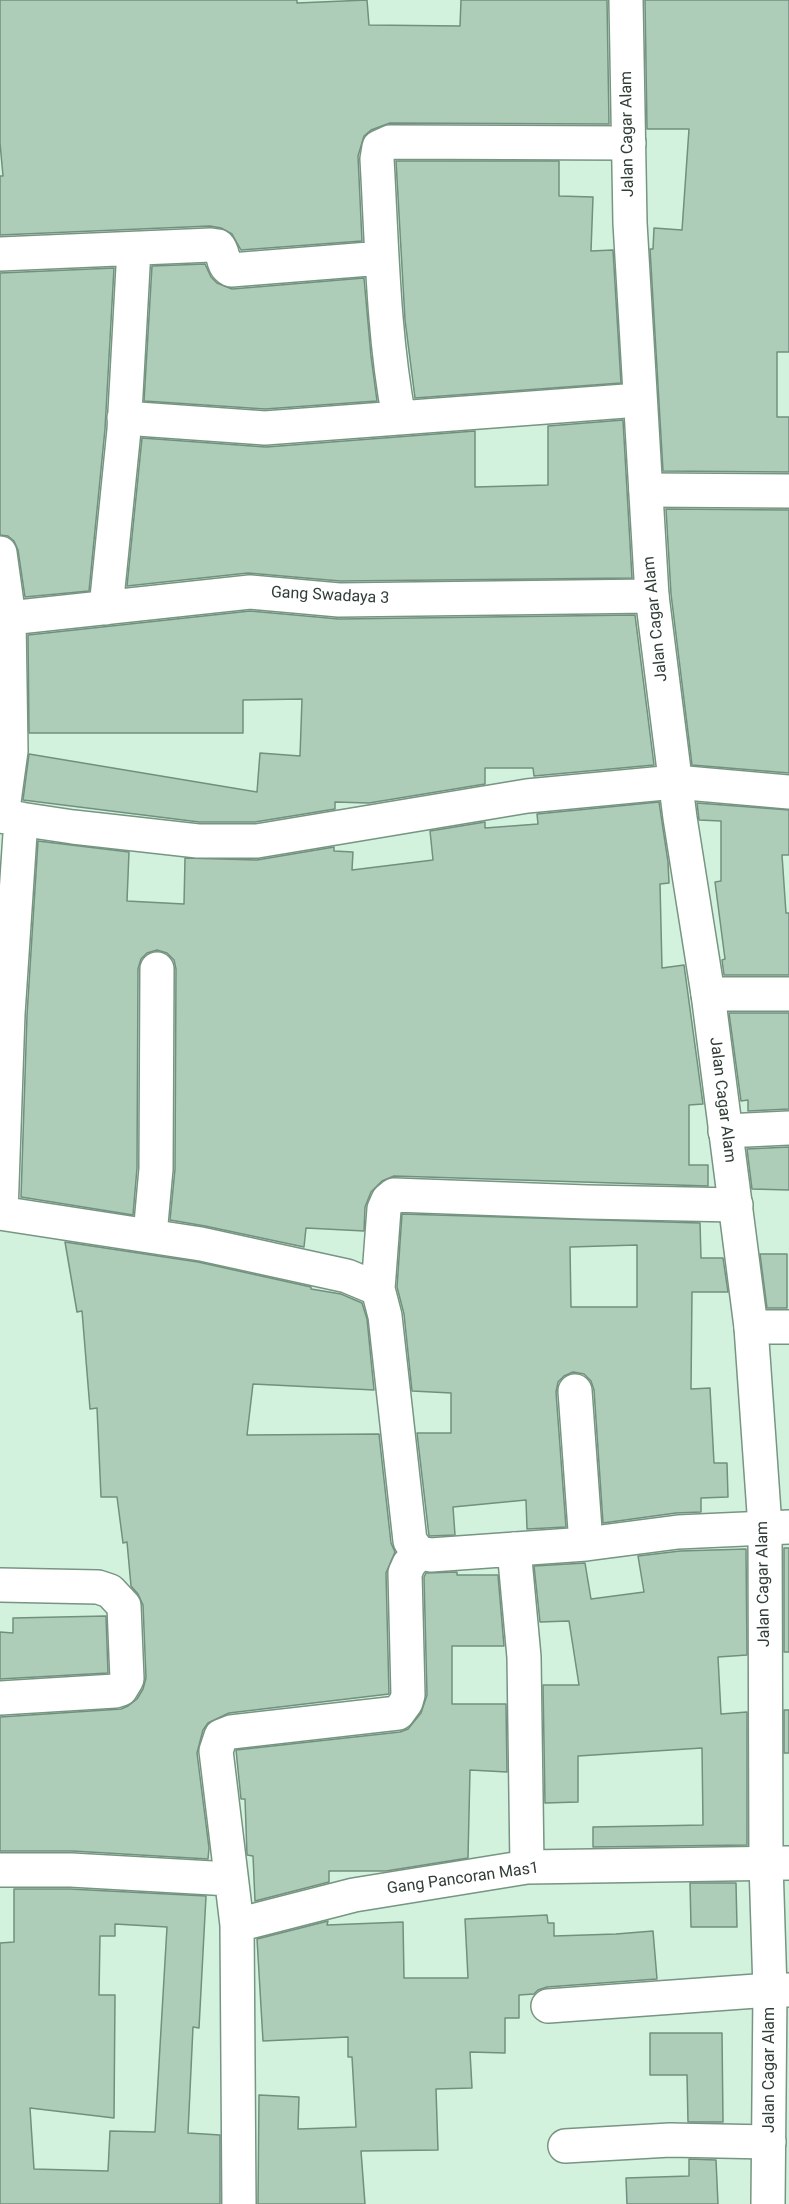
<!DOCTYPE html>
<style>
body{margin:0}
canvas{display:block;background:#d2f2dd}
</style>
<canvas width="789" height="2204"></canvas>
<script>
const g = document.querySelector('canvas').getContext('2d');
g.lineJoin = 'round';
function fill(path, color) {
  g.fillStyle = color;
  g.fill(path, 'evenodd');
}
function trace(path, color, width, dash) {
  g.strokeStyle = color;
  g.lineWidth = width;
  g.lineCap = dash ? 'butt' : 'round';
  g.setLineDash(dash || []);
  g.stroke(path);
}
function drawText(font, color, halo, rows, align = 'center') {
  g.font = font + ' Roboto,sans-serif';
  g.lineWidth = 6;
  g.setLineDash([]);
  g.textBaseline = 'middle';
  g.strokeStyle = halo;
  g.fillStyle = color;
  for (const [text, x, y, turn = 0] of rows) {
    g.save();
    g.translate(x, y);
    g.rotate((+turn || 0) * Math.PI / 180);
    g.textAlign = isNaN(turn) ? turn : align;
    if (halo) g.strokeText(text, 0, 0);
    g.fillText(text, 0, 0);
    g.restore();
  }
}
const building = new Path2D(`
 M 0,0 L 297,0 L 297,3 L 367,0 L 369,25 L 460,26 L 461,0 L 607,0 L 609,124 L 390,123 L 371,130 L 364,136 L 358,156 L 362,241 L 241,250 L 232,234 L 221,228 L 210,226 L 0,235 L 0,176 L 3,176 L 0,143 Z
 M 645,0 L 789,0 L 789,352 L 777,352 L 777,417 L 789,417 L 789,472 L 663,471 L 650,249 L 653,249 L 654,228 L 682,230 L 689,129 L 647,129 Z
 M 396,161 L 559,161 L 559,196 L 593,197 L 591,251 L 613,250 L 621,383 L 415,398 L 405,320 Z
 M 205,264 L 211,277 L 217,283 L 232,289 L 364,278 L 371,356 L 377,401 L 265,409 L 144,401 L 152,266 Z
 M 114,268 L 105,429 L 89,591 L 25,597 L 18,550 L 14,541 L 8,536 L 0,535 L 0,273 Z
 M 623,420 L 632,578 L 340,581 L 248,573 L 127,586 L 142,438 L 266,447 L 475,431 L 475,487 L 548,485 L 548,426 Z
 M 666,509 L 789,510 L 789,773 L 692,765 L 671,594 Z
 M 250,611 L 339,619 L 635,615 L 654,765 L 534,776 L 533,768 L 485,768 L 485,784 L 369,803 L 335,802 L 335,809 L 255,822 L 199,822 L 23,800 L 29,754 L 257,792 L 260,753 L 300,756 L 302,699 L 243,700 L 243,733 L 29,733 L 28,635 Z
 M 659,802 L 668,862 L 669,883 L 660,884 L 662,968 L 684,965 L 703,1104 L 689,1105 L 689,1165 L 708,1165 L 708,1186 L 394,1176 L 382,1181 L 371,1192 L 365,1207 L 364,1231 L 306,1228 L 304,1247 L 205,1226 L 170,1220 L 175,1169 L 176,969 L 174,960 L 167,953 L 157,950 L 147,953 L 141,959 L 138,969 L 137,1168 L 133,1215 L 21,1197 L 27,1015 L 38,841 L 129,852 L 127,901 L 184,904 L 185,858 L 257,860 L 334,847 L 334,851 L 353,852 L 352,870 L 433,860 L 430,831 L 485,822 L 485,828 L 538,824 L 537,814 Z
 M 697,803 L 789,810 L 789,855 L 782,855 L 786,913 L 789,913 L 789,975 L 724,975 L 722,960 L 725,959 L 715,882 L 721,881 L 721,821 L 699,820 Z
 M 729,1013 L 789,1013 L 789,1109 L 748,1111 L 748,1100 L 741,1101 Z
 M 789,1147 L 789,1190 L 752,1189 L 747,1149 Z
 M 402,1214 L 700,1223 L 701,1258 L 723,1258 L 728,1292 L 692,1292 L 691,1389 L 710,1388 L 714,1463 L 727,1463 L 728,1497 L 701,1498 L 701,1512 L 676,1513 L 603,1523 L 594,1390 L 591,1381 L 584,1374 L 573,1372 L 564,1376 L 558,1382 L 556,1392 L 566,1527 L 527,1529 L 526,1500 L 453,1507 L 455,1535 L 429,1536 L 417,1433 L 451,1433 L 451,1393 L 412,1391 L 404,1314 L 397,1287 ZM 637,1245 L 637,1307 L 571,1307 L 570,1247 Z
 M 65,1242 L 198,1262 L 311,1287 L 311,1289 L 341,1294 L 362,1303 L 367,1319 L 374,1390 L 253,1384 L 247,1435 L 379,1434 L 391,1543 L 395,1552 L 386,1573 L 389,1694 L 229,1713 L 208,1723 L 203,1730 L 197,1753 L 209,1848 L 208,1859 L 72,1851 L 0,1851 L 0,1717 L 121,1709 L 128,1706 L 137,1699 L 143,1689 L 146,1678 L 143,1605 L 138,1594 L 131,1586 L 127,1542 L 123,1543 L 117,1497 L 101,1497 L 97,1408 L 90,1409 L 82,1311 L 77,1312 Z
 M 760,1254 L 787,1254 L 787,1308 L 767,1308 Z
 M 784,1548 L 789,1548 L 789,1652 L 784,1652 Z
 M 746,1549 L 747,1655 L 718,1657 L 721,1714 L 747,1712 L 747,1845 L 593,1847 L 593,1827 L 703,1825 L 702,1748 L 578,1756 L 578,1802 L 545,1803 L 543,1685 L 579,1685 L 569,1621 L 540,1622 L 534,1566 L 585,1563 L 591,1599 L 644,1592 L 638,1556 L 680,1551 Z
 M 457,1572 L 457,1575 L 498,1575 L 504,1646 L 452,1646 L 452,1704 L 506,1704 L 507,1772 L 470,1770 L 468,1858 L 386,1871 L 329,1871 L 329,1882 L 255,1901 L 253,1856 L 247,1855 L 245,1799 L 241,1799 L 236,1750 L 400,1732 L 408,1729 L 421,1713 L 427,1695 L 424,1577 L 426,1573 Z
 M 106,1616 L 108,1673 L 0,1679 L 0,1632 L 13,1633 L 13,1618 Z
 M 784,1710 L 789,1710 L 789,1753 L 784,1753 Z
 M 690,1883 L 736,1883 L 737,1927 L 691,1927 Z
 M 14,1889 L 70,1889 L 206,1896 L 199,2028 L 193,2027 L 188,2133 L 220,2135 L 220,2204 L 0,2204 L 0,1943 L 14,1942 ZM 115,1924 L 167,1927 L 155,2132 L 110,2131 L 108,2171 L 34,2169 L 30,2108 L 114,2118 L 115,1995 L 99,1995 L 100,1936 L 115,1936 Z
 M 547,1915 L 548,1923 L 554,1923 L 554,1936 L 616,1934 L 653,1931 L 657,1979 L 547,1987 L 538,1990 L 534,1994 L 519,1995 L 519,2018 L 505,2018 L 505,2053 L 470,2052 L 472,2088 L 436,2089 L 438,2150 L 361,2151 L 365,2204 L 258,2204 L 259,2095 L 299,2097 L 298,2129 L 356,2127 L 352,2057 L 348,2057 L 348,2037 L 263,2041 L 257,1939 L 328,1921 L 327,1925 L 403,1922 L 404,1978 L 468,1978 L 465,1919 Z
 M 650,2033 L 722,2033 L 723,2122 L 688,2122 L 687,2075 L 650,2075 Z
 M 689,2159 L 716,2160 L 718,2204 L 627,2204 L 626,2178 L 689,2176 Z`);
fill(building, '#adcdb8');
trace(building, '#72907d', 1.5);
const street = new Path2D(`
 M 0,254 L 211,245 L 218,246 C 225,253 221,265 231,270 L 382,258
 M 124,418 L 265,428 L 639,400
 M 399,418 C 383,333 382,246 377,159 L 379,147 L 390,142 L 629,143
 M 646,490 L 789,491
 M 0,553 L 9,618 L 11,751 L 2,816
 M 106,608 L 124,430 L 134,249
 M 9,618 L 250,592 L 339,600 L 652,596
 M 0,816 L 73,827 L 198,841 L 257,841 L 527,796 L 675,782 L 789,792
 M 708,994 L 789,994
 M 725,1131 L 789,1128
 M 0,1213 L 201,1244 L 347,1276 L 378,1289 L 385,1316 L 410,1541 L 419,1553 L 431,1555 L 586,1544 L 678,1532 L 789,1527
 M 1,1213 L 8,1014 L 21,819
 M 150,1235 L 156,1169 L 157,969
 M 378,1289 L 384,1209 L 388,1200 L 394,1195 L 587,1202 L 736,1205
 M 751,1327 L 789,1327
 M 575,1391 L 586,1544
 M 514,1549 L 524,1657 L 527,1867
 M 0,1585 L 98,1587 L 110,1591 L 124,1606 L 127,1679 L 121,1689 L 115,1691 L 0,1698
 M 0,1870 L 71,1870 L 230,1879
 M 237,1925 L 354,1895 L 527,1867 L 789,1863
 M 548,2006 L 770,1990 L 789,1990
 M 565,2146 L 670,2140 L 769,2142
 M 239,2204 L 237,1925 L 216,1751 L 221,1736 L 231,1732 L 398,1713 L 406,1702 L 408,1695 L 405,1573 L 409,1564 L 419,1553`);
const secondary = new Path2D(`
 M 626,0 L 630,223 L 652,596 L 680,818 L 708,994 L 751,1327 L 765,1527 L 766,1864 L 770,1990 L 768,2204`);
trace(street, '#779582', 36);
trace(secondary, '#779582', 36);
trace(street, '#fff', 33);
trace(secondary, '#fff', 33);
drawText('16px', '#313e36', '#fff', [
 ["Jalan Cagar Alam",628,134,-91],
 ["Gang Swadaya 3",330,596,3],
 ["Jalan Cagar Alam",656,619,-96],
 ["Jalan Cagar Alam",722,1100,83],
 ["Jalan Cagar Alam",764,1584,-91],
 ["Gang Pancoran Mas1",463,1879,-8],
 ["Jalan Cagar Alam",770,2070,-90]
]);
</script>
